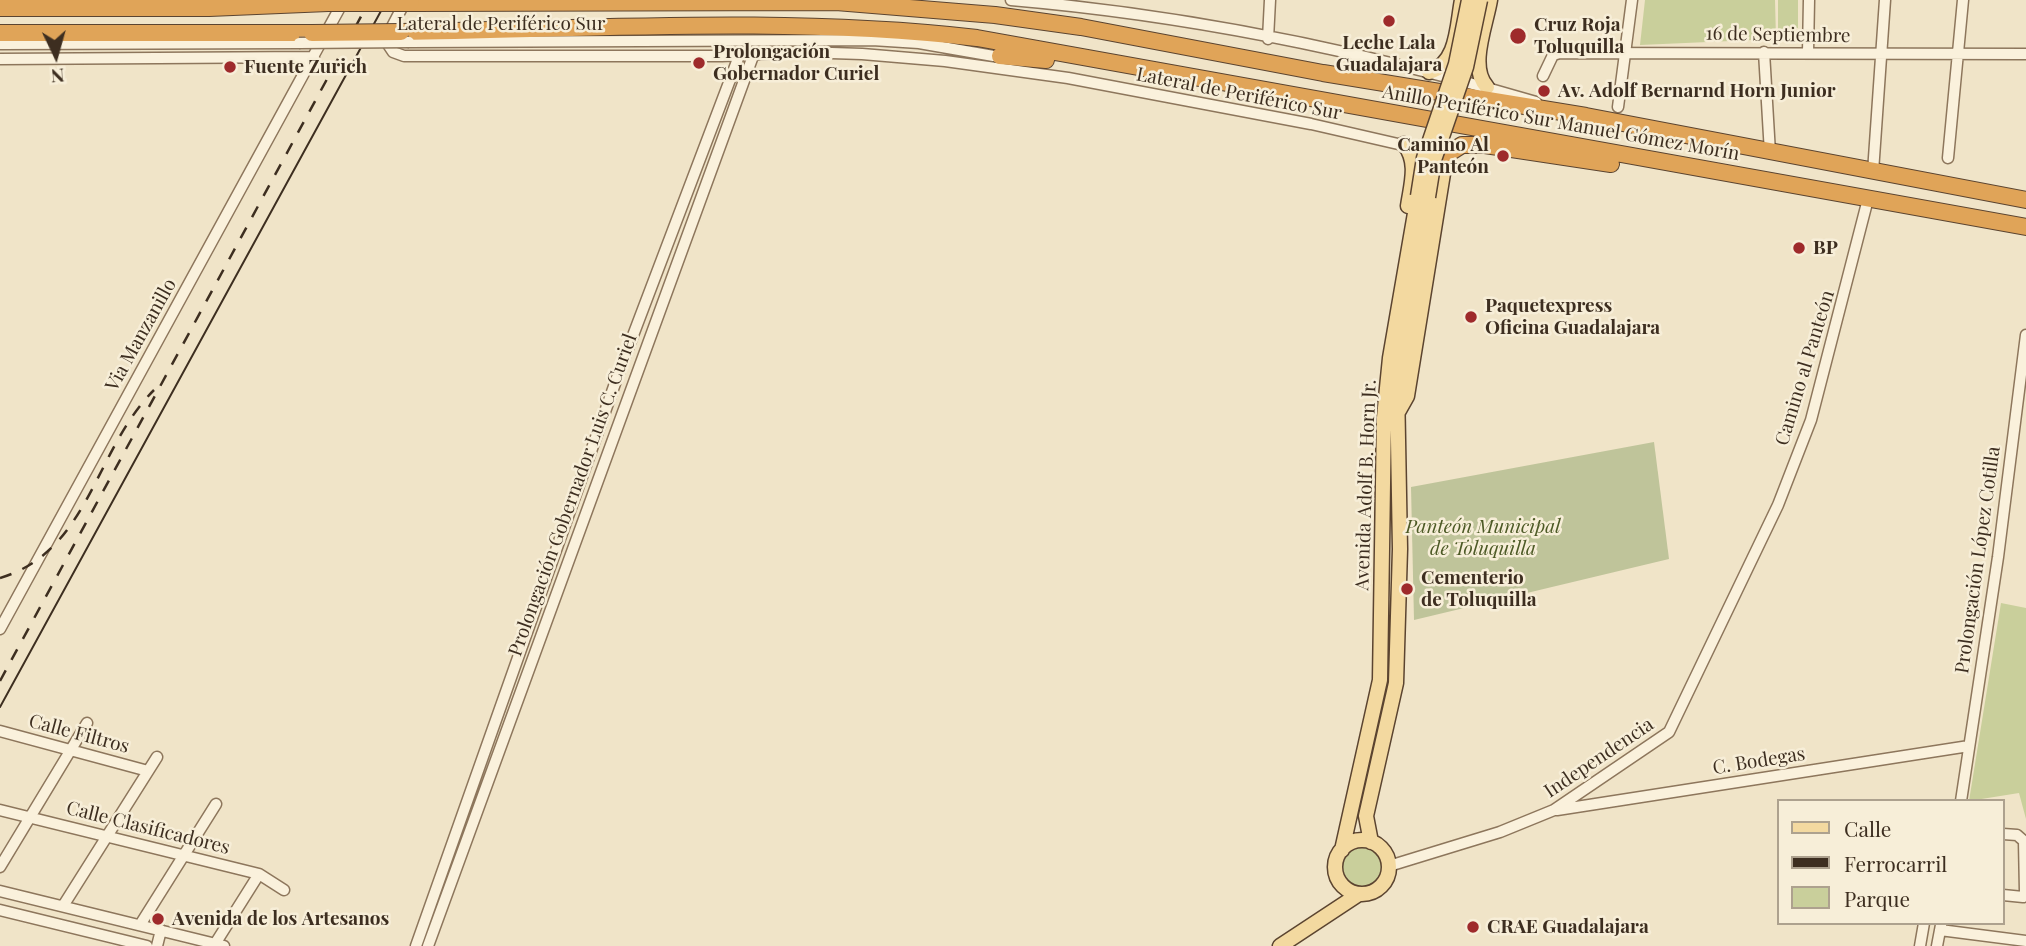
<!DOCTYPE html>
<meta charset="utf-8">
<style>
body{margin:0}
#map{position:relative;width:2026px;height:946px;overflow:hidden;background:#f0e4c8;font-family:"Playfair Display",serif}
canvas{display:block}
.legend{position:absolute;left:1777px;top:799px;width:228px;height:126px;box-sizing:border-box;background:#f7eed8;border:2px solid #ada18e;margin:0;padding:9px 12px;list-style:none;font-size:21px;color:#3d2e20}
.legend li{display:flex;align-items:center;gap:14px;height:35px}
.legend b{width:35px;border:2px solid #ada18e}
.north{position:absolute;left:21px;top:21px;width:70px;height:70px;-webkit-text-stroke:5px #f7eed8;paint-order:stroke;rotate:175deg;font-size:19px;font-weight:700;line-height:28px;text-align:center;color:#3d2e20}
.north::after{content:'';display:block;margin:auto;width:24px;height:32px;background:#3d2e20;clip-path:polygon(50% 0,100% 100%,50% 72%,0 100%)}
</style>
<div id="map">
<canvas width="2026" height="946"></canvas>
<ul class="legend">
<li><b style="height:9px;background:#f3d9a0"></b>Calle</li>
<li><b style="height:9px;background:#3d2e20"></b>Ferrocarril</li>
<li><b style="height:19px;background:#c9cf9b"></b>Parque</li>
</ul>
<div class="north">N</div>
</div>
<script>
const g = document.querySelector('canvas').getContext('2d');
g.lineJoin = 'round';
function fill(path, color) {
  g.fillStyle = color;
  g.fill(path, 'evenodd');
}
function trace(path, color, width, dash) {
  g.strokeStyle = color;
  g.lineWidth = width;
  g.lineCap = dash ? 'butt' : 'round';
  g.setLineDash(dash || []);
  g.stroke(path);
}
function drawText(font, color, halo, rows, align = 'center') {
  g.font = font + ' "Playfair Display",serif';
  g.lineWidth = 5;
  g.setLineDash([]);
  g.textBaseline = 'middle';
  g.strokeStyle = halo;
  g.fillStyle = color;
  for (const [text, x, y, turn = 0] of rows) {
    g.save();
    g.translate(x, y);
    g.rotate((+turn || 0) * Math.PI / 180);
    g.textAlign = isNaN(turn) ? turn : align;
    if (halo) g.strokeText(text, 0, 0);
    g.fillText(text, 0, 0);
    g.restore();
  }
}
fill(new Path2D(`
 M 1645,0 L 1775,0 L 1776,39 L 1640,45 Z
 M 1778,0 L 1798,0 L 1798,28 L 1778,29 Z
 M 2001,603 L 2026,608 L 2026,819 L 2019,793 L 1969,801 Z
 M1343 867a19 19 0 1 1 38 0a19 19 0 1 1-38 0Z`), '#c9cf9b');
fill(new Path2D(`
 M 1654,442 L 1669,559 L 1414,620 L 1411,487 Z`), '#bfc49a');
const minor = new Path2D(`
 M 406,0 L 385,40 L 393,52 L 404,56 L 722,56 L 801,52 L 862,54 L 945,61 L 1068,78 L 1311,124 L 1433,152
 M 1011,0 C 1186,15 1367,52 1536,102
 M 1268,39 L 1270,0
 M 409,42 L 872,40 L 919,43 L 1005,58
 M 0,44 L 299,43
 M 1764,52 L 1770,153
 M 1808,52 L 1809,0
 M 0,59 L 314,57
 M 1543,76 L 1553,55 L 1560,53 L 2026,54
 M 1618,107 L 1632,0
 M 1948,158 L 1963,0
 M 1873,172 L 1885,0
 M 0,629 L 344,0
 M 0,731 L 148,771
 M 1961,801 L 1998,557 L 2026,335
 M 0,810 L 259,874 L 284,890
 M 1557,810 L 1969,746
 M 2003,834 L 2017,835 L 2024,841 L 2025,892 L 2023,897 L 2003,895
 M 1389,866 L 1500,832 L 1554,810 L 1669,732 L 1778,505 L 1811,420 L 1868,199
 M 0,867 L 87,723
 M 0,891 L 224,946
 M 63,906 L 157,757
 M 0,910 L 147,946
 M 140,925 L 216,804
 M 1940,930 L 2026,941
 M 215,944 L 259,874
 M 157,946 L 161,930
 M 416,946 L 618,375 L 739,56
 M 428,946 L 753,56
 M 1920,946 L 1924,923
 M 1937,946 L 1941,925`);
const major = new Path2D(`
 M 1429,72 C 1458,64 1457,26 1462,0
 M 1487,87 C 1468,67 1486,25 1490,0
 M 1404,144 C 1419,162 1411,185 1408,206
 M 1398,412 L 1407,396 L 1446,155
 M1335 867a27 27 0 1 1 54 0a27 27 0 1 1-54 0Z
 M 1371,842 L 1366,816 L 1396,683 L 1400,549 L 1397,386 L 1428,197
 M 1342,850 L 1380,680 L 1384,418 L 1390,358 L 1418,196
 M 1280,946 L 1359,894`);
const highway = new Path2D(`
 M 411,3 L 836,2 L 995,15 L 1081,27 L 1323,73 L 1586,116 L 2026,200
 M 0,8 L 209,8 L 328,3
 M 401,32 C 594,29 786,16 977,38 L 2026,227
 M 0,33 L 312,33
 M 1000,56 L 1046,60
 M 1446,155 L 1462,145 L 1485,145 L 1611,164`);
trace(minor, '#8d765c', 13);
trace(major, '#5b4430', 17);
trace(highway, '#5b4430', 18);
trace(minor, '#faf1dc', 10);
trace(major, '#f3d9a0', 14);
trace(highway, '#e0a458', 16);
trace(new Path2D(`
 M 0,707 L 387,0`), '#3d2e20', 2);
trace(new Path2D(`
 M 0,578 C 90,551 94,450 154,390
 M 0,681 L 370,0`), '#3d2e20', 2.5, [12, 12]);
const minorBridge = new Path2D(`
 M 299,43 L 409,42`);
const majorBridge = new Path2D(`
 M 1418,196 L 1424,158 L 1456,64 L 1469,0
 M 1428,197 L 1434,160 L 1466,67 L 1480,0`);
const highwayBridge = new Path2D(`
 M 328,3 L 411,3
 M 312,33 L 401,32`);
trace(minorBridge, '#8d765c', 13, []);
trace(majorBridge, '#5b4430', 17, []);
trace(highwayBridge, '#5b4430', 18, []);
trace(minorBridge, '#faf1dc', 10);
trace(majorBridge, '#f3d9a0', 14);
trace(highwayBridge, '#e0a458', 16);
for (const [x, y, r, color] of [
 [1389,21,7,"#9e2a2b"],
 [1518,36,9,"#9e2a2b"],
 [699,63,7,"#9e2a2b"],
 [230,67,7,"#9e2a2b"],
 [1544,91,7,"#9e2a2b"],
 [1503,156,7,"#9e2a2b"],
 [1799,248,7,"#9e2a2b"],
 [1471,317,7,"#9e2a2b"],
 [1407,589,7,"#9e2a2b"],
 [158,919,7,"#9e2a2b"],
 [1473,927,7,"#9e2a2b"]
]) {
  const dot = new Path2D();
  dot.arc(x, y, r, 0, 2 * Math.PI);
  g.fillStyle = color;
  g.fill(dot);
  trace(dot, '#f7eed8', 2.5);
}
drawText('19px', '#3d2e20', '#f7eed8', [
 ["Lateral de Periférico Sur",501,24],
 ["16 de Septiembre",1778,35,1],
 ["Lateral de Periférico Sur",1239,94,11],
 ["Anillo Periférico Sur Manuel Gómez Morín",1561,123,10],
 ["Via Manzanillo",141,335,-61],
 ["Camino al Panteón",1805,368,-73],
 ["Avenida Adolf B. Horn Jr.",1366,485,-88],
 ["Prolongación Gobernador Luis C. Curiel",573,495,-70],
 ["Prolongación López Cotilla",1978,560,-82],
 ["Calle Filtros",79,734,15],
 ["Independencia",1599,758,-34],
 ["C. Bodegas",1759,761,-9],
 ["Calle Clasificadores",148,828,14]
]);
drawText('bold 19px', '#3d2e20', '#f7eed8', [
 ["Cruz Roja",1534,25],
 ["Toluquilla",1534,47],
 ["Leche Lala",1389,43,"center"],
 ["Guadalajara",1389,65,"center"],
 ["Prolongación",713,52],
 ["Gobernador Curiel",713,74],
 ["Fuente Zurich",244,67],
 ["Av. Adolf Bernarnd Horn Junior",1558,91],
 ["Camino Al",1489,145,"right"],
 ["Panteón",1489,167,"right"],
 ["BP",1813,248],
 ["Paquetexpress",1485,306],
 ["Oficina Guadalajara",1485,328],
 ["Cementerio",1421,578],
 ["de Toluquilla",1421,600],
 ["Avenida de los Artesanos",172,919],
 ["CRAE Guadalajara",1487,927]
], 'left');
drawText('italic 19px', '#4d5a26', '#f7eed8', [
 ["Panteón Municipal",1483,527],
 ["de Toluquilla",1483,549]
]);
</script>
